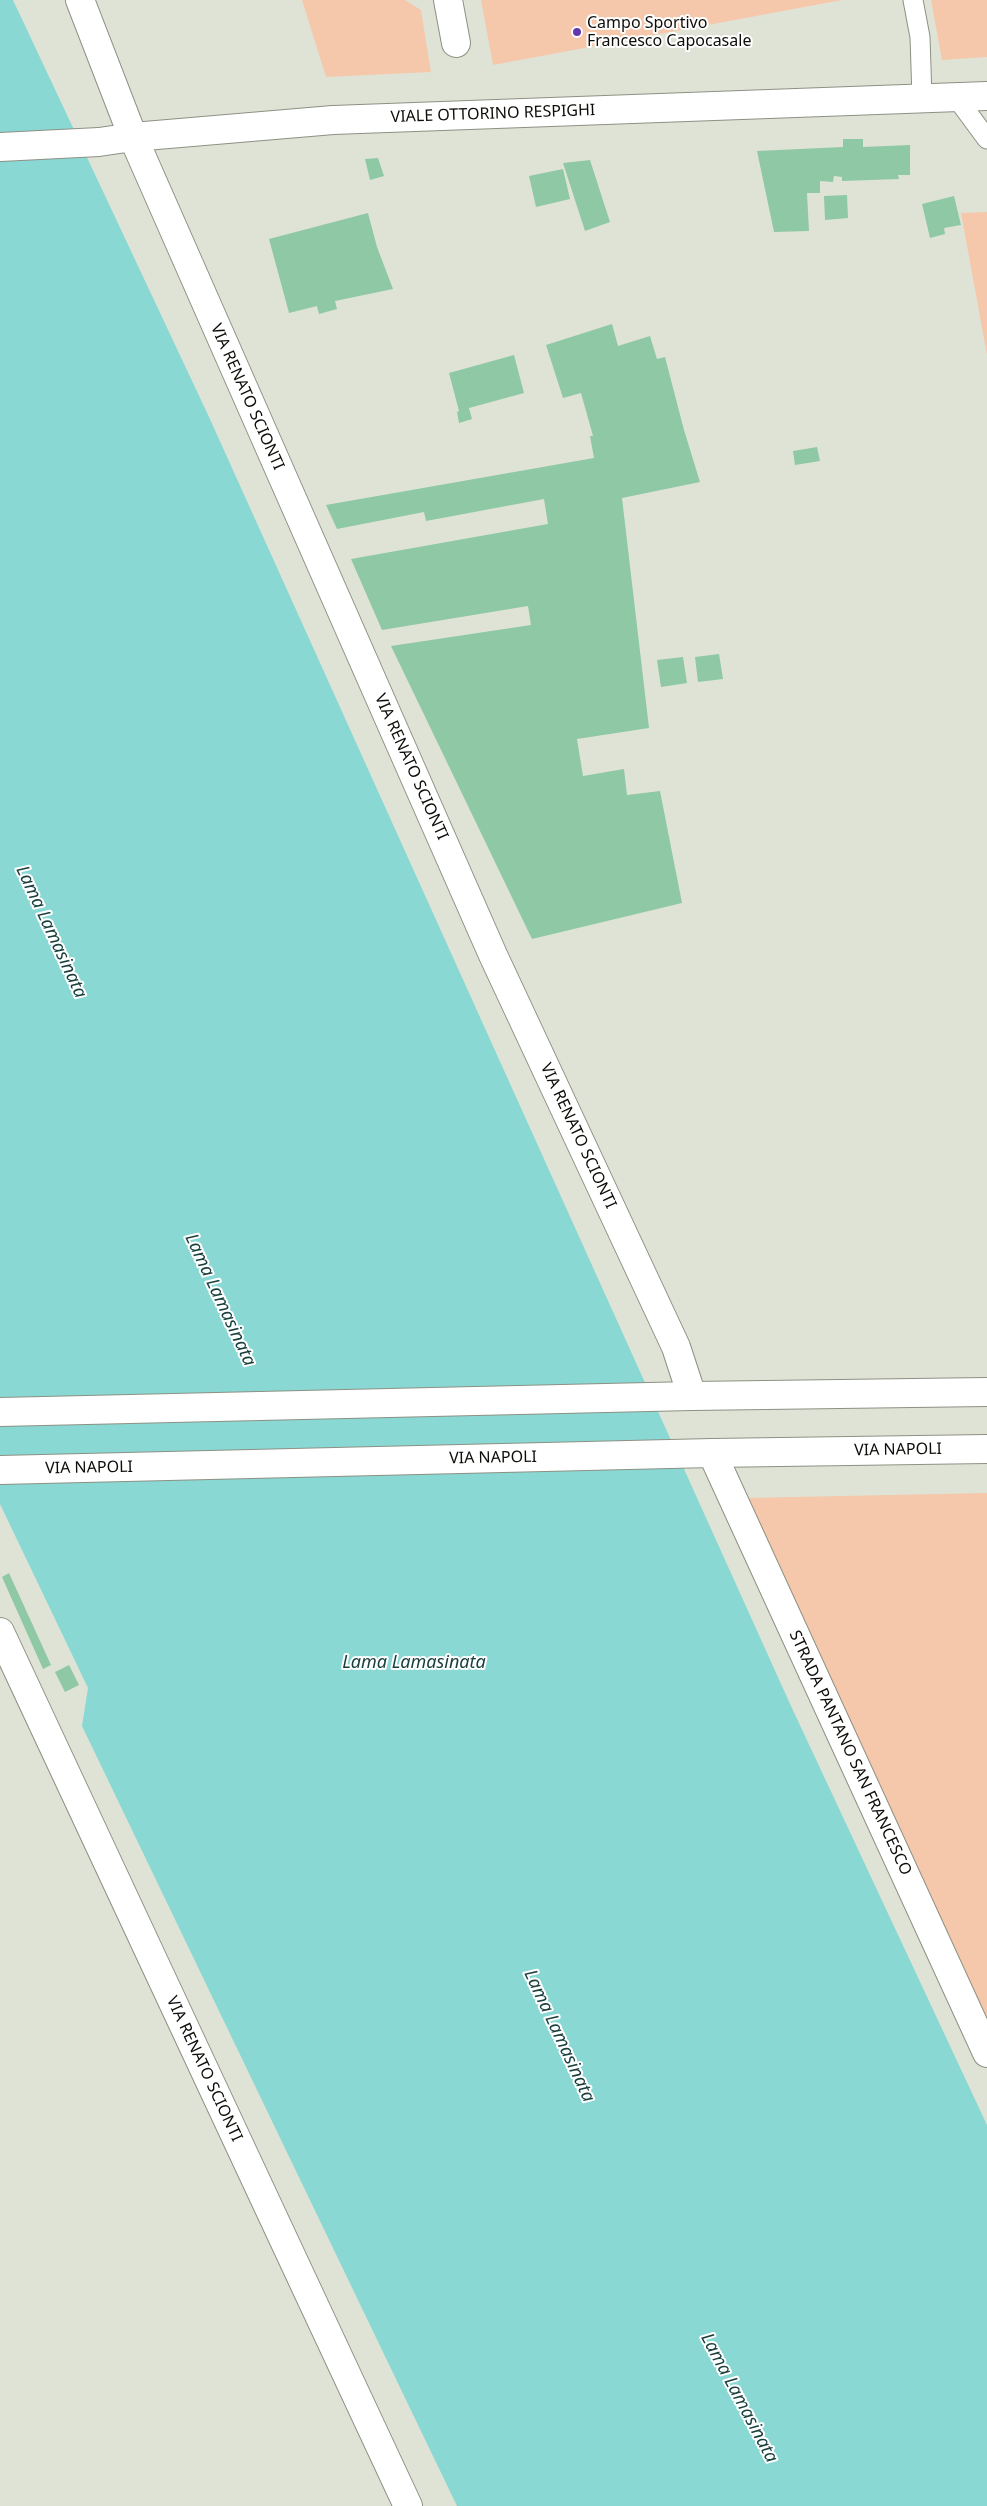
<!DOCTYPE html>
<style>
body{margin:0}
canvas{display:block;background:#dfe3d5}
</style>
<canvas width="987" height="2506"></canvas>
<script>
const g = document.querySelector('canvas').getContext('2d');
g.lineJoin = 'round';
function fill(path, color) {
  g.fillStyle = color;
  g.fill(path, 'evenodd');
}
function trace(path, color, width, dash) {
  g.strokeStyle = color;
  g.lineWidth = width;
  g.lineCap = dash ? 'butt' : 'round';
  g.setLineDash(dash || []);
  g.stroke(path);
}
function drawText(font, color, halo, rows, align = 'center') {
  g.font = font + ' "Noto Sans",sans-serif';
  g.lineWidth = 4;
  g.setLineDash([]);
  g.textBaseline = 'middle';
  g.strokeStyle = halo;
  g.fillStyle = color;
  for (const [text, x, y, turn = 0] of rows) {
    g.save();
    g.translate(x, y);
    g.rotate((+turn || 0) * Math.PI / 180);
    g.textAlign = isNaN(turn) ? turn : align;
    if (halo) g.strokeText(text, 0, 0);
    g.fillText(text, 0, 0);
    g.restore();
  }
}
fill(new Path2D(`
 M 302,0 L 405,0 L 421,10 L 431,72 L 326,77 Z
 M 481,0 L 842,0 L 493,65 Z
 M 931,0 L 987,0 L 987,57 L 942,60 Z
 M 987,212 L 987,355 L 961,213 Z
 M 987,1493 L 987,2018 L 743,1498 Z`), '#f5c8ac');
fill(new Path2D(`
 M 0,0 L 13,0 L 209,417 L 791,1706 L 987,2125 L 987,2506 L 457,2506 L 82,1726 L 88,1688 L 0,1504 Z`), '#89d8d3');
fill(new Path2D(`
 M 843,139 L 863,139 L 863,147 L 910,145 L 910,175 L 898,175 L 899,179 L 842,181 L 842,177 L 834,176 L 833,182 L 820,181 L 820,193 L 807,193 L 809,231 L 774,232 L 757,151 L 843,147 Z
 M 378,158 L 384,176 L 370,180 L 365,159 Z
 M 590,160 L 610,222 L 585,231 L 563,163 Z
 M 563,169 L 570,199 L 536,207 L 529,176 Z
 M 847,195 L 848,218 L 825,220 L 824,196 Z
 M 954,196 L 961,225 L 944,228 L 945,234 L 930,238 L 922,204 Z
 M 368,213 L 377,247 L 393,289 L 335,301 L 337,309 L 319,314 L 317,306 L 289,313 L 269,239 Z
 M 612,324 L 618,346 L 650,336 L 657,359 L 665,357 L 684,430 L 700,482 L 622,498 L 649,728 L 577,739 L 583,776 L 624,769 L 627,795 L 660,791 L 682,903 L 532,939 L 391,646 L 531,625 L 528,606 L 382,630 L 351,559 L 548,524 L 544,499 L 426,521 L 424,512 L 337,529 L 326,505 L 594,458 L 590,436 L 593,436 L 581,393 L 563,398 L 546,345 Z
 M 514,355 L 524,393 L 469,408 L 472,419 L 459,423 L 457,412 L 459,411 L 449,373 Z
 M 817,447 L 820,461 L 795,465 L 793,451 Z
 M 719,654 L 723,679 L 698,682 L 695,657 Z
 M 683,657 L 687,683 L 661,687 L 657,660 Z
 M 9,1573 L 51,1665 L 43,1669 L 2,1577 Z
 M 69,1665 L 79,1685 L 65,1692 L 55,1672 Z`), '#8fc8a4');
const service = new Path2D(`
 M 913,0 L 920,37 L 922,98
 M 956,97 L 987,139`);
const pedestrian = new Path2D(`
 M 448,0 L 456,43`);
const minor = new Path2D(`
 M 80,0 L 133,137 L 493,955 L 676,1347 L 692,1396
 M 0,147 L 99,142 L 133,137 L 333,120 L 987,96
 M 712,1453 L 987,2053
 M 0,1632 L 408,2506`);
const secondary = new Path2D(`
 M 0,1412 L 692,1396 L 987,1392
 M 0,1470 L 712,1453 L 987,1449`);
trace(service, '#8d9184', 21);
trace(pedestrian, '#8d9184', 30);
trace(minor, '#8d9184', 30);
trace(secondary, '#8d9184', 30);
trace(service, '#fff', 19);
trace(pedestrian, '#fff', 28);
trace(minor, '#fff', 28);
trace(secondary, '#fff', 28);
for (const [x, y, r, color] of [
 [577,32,5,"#6238b0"]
]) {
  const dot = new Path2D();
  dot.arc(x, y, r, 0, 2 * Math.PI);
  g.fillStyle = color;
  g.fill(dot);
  trace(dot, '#fff', 2);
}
drawText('16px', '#0d0e09', '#fff', [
 ["Campo Sportivo",587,23],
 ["Francesco Capocasale",587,41]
], 'left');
drawText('16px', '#0d0e09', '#fff', [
 ["VIALE OTTORINO RESPIGHI",493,114,-2],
 ["VIA RENATO SCIONTI",247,397,66],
 ["VIA RENATO SCIONTI",411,767,66],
 ["VIA RENATO SCIONTI",578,1136,65],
 ["VIA NAPOLI",898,1450,-1],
 ["VIA NAPOLI",493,1458,-1],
 ["VIA NAPOLI",89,1468,-1],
 ["STRADA PANTANO SAN FRANCESCO",850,1753,65],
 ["VIA RENATO SCIONTI",204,2069,65]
]);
drawText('italic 18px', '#1a403e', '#fff', [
 ["Lama Lamasinata",51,932,65],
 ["Lama Lamasinata",220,1300,65],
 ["Lama Lamasinata",414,1663],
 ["Lama Lamasinata",559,2036,65],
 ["Lama Lamasinata",739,2398,62]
]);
</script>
